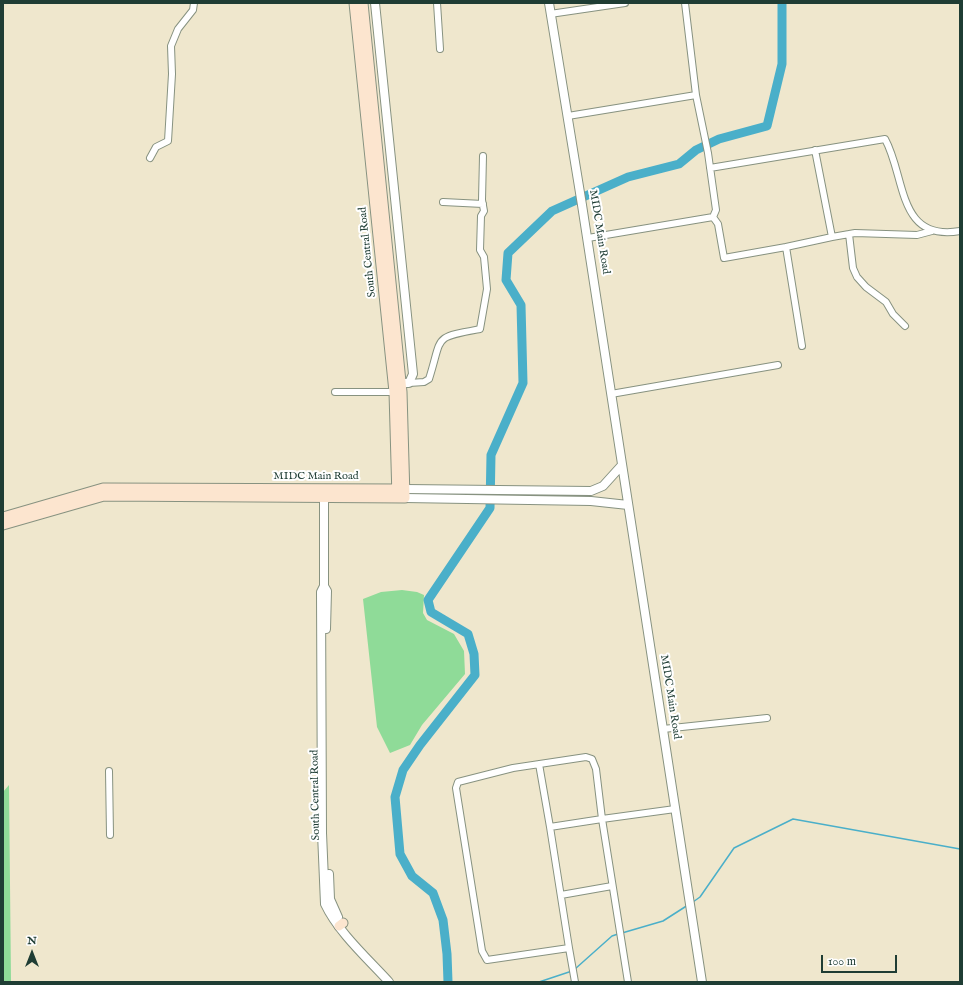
<!DOCTYPE html>
<style>
body{margin:0}
#map{position:relative;width:963px;height:985px;overflow:hidden;background:#efe7cd;font-family:"IM FELL English",serif}
canvas{display:block}
.frame{position:absolute;inset:0;border:4px solid #1f3d34;pointer-events:none}
.north{position:absolute;left:12px;top:933px;width:40px;height:40px;-webkit-text-stroke:3px #fff;paint-order:stroke;rotate:0deg;font-size:11px;font-weight:700;line-height:16px;text-align:center;color:#1f3d34}
.north::after{content:'';display:block;margin:auto;width:14px;height:18px;background:#1f3d34;clip-path:polygon(50% 0,100% 100%,50% 72%,0 100%)}
.scale{position:absolute;left:821px;top:955px;width:76px;height:18px;box-sizing:border-box;border:2px solid #1f3d34;border-top:0;padding-left:5px;font-size:12px;line-height:14px;white-space:nowrap;color:#1f3d34;-webkit-text-stroke:3px #fff;paint-order:stroke}
</style>
<div id="map">
<canvas width="963" height="985"></canvas>
<div class="frame"></div>
<div class="north">N</div>
<div class="scale">100 m</div>
</div>
<script>
const g = document.querySelector('canvas').getContext('2d');
g.lineJoin = 'round';
function fill(path, color) {
  g.fillStyle = color;
  g.fill(path, 'evenodd');
}
function trace(path, color, width, dash) {
  g.strokeStyle = color;
  g.lineWidth = width;
  g.lineCap = dash ? 'butt' : 'round';
  g.setLineDash(dash || []);
  g.stroke(path);
}
function drawText(font, color, halo, rows, align = 'center') {
  g.font = font + ' "IM FELL English",serif';
  g.lineWidth = 4;
  g.setLineDash([]);
  g.textBaseline = 'middle';
  g.strokeStyle = halo;
  g.fillStyle = color;
  for (const [text, x, y, turn = 0] of rows) {
    g.save();
    g.translate(x, y);
    g.rotate((+turn || 0) * Math.PI / 180);
    g.textAlign = isNaN(turn) ? turn : align;
    if (halo) g.strokeText(text, 0, 0);
    g.fillText(text, 0, 0);
    g.restore();
  }
}
fill(new Path2D(`
 M 402,590 L 417,592 L 424,595 L 423,613 L 427,620 L 454,634 L 464,651 L 465,674 L 422,725 L 410,745 L 390,753 L 377,727 L 363,599 L 381,592 Z
 M 9,785 L 11,982 L 3,982 L 3,792 Z`), '#8fdb98');
trace(new Path2D(`
 M 693,902 L 700,897 L 734,848 L 793,819 L 960,849
 M 622,933 L 663,921 L 688,905
 M 575,969 L 612,936 L 618,934
 M 539,982 L 572,971`), '#4aafc9', 1.5);
trace(new Path2D(`
 M 448,982 L 447,954 L 443,920 L 433,893 L 412,876 L 400,854 L 395,797 L 403,770 L 420,745 L 475,675 L 474,654 L 468,634 L 431,612 L 428,600 L 490,508 L 491,455 L 523,383 L 521,305 L 506,280 L 508,253 L 552,211 L 628,177 L 679,164 L 696,150 L 719,139 L 767,126 L 782,64 L 782,3`), '#4aafc9', 9);
const minor = new Path2D(`
 M 437,3 L 440,49
 M 550,14 L 625,3
 M 568,116 L 696,95 L 685,3
 M 150,158 L 156,147 L 168,141 L 172,74 L 171,46 L 178,29 L 193,10 L 194,3
 M 710,168 L 885,139 C 906,177 897,242 960,231
 M 443,202 L 483,204
 M 713,217 L 718,224 L 724,258 L 786,247
 M 849,234 L 853,268 L 857,277 L 866,287 L 886,302 L 893,314 L 905,326
 M 832,237 L 855,233 L 917,235 L 932,231
 M 588,238 L 713,217 L 716,210 L 708,153 L 696,95
 M 802,346 L 786,247 L 832,237 L 815,150
 M 409,383 L 424,382 L 429,379 C 443,335 432,338 480,329 L 487,289 L 484,257 L 480,250 L 481,216 L 484,211 L 482,200 L 483,156
 M 335,392 L 394,392
 M 611,394 L 778,365
 M 663,729 L 767,718
 M 539,764 L 550,827
 M 109,771 L 110,835
 M 561,895 L 612,886
 M 569,948 L 550,827 L 602,819 L 628,982
 M 575,982 L 569,948 L 487,960 L 482,951 L 456,788 L 458,782 L 513,768 L 586,757 L 592,759 L 596,769 L 602,819 L 675,809`);
const tertiary = new Path2D(`
 M 375,3 L 413,374 L 409,383 L 401,383
 M 549,3 L 582,205 L 702,982
 M 405,489 L 591,491 L 603,486 L 622,465
 M 324,491 L 324,586 L 321,592 L 322,833 L 325,904 C 338,932 368,959 389,982
 M 405,498 L 591,501 L 628,505
 M 324,586 L 327,591 L 326,629
 M 329,874 L 330,899 L 338,917`);
const secondary = new Path2D(`
 M 354,3 L 394,392 L 397,498
 M 3,517 L 103,488 L 402,489
 M 3,525 L 104,496 L 405,498 L 402,392 L 363,3
 M 339,926 L 343,923`);
trace(minor, '#879280', 8);
trace(tertiary, '#879280', 10);
trace(secondary, '#879280', 11);
trace(minor, '#fff', 6);
trace(tertiary, '#fff', 8);
trace(secondary, '#fce5cf', 9);
drawText('11px', '#1f3d34', '#fff', [
 ["MIDC Main Road",599,232,81],
 ["South Central Road",368,252,-96],
 ["MIDC Main Road",316,477],
 ["MIDC Main Road",670,697,81],
 ["South Central Road",316,795,-91]
]);
</script>
